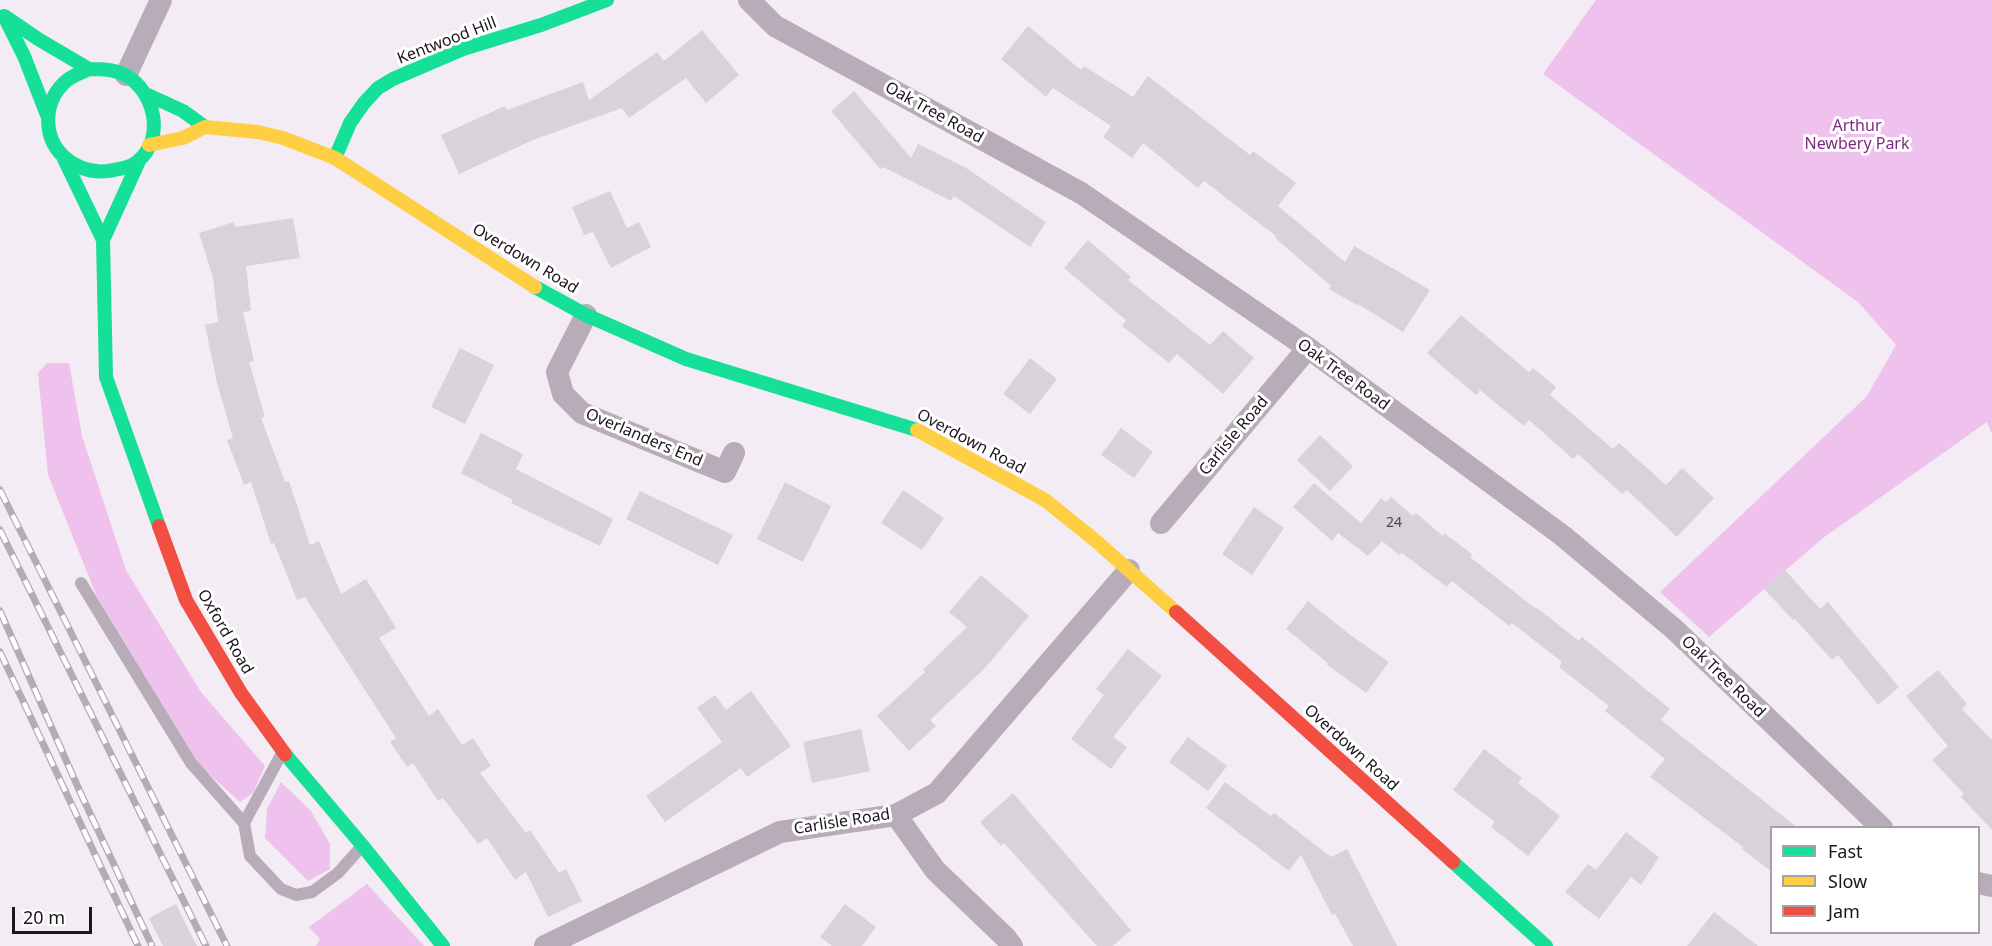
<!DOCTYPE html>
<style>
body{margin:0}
#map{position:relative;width:1992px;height:946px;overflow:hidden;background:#f4ecf4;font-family:"Noto Sans",sans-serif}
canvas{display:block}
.legend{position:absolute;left:1770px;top:826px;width:210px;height:108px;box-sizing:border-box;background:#fff;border:2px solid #a4a2a4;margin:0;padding:8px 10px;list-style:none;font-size:18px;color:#1b161b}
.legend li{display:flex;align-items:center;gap:12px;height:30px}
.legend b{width:30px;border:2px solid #a4a2a4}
.scale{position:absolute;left:12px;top:907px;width:80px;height:27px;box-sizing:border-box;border:3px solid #1b161b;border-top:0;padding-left:8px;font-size:18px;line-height:21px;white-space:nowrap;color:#1b161b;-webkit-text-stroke:4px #fff;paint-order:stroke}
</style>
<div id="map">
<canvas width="1992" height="946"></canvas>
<ul class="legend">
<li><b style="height:8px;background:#16e098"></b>Fast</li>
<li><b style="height:8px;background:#ffcf43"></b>Slow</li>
<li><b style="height:8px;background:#f24e42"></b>Jam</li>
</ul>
<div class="scale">20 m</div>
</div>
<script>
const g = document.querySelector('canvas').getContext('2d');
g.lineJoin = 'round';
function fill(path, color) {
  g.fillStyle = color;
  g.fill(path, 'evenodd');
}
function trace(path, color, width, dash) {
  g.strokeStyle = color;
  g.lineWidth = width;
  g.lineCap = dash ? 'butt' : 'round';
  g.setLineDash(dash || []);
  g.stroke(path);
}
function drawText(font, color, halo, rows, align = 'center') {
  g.font = font + ' "Noto Sans",sans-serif';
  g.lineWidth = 6;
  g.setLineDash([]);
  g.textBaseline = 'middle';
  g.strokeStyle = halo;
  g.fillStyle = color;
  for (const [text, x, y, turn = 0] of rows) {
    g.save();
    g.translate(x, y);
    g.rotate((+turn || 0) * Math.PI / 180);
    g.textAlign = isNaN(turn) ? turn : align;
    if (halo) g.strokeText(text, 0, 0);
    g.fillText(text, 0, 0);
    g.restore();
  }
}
fill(new Path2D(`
 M 1596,0 L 1992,0 L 1992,434 L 1987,422 L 1823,538 L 1709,637 L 1660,592 L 1867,396 L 1896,345 L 1858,302 L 1543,74 Z
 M 47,363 L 69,363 L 82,436 L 126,570 L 201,692 L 265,766 L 253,793 L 240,802 L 200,766 L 97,597 L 48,475 L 38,373 Z
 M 281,782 L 311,811 L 330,844 L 330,869 L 308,881 L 265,838 L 267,809 Z
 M 367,884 L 424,946 L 316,946 L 320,939 L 309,927 Z`), '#eec2ed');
fill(new Path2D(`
 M 1028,26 L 1081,70 L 1084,66 L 1133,97 L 1148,76 L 1250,155 L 1253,151 L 1296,183 L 1278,206 L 1345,262 L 1354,246 L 1430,290 L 1403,332 L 1358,304 L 1357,305 L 1329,289 L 1331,286 L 1275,238 L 1276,236 L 1204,181 L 1198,188 L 1143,143 L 1132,158 L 1103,137 L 1111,126 L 1053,88 L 1046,97 L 1001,59 Z
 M 702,30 L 739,75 L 706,103 L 686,78 L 629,118 L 622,108 L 533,140 L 459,174 L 441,135 L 505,106 L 507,110 L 583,82 L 589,100 L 657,52 L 664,61 Z
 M 854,91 L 911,158 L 918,144 L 966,168 L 1046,222 L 1030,247 L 954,196 L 951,201 L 883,167 L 880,169 L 831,111 Z
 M 610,191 L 627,228 L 639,222 L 651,247 L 611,268 L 593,232 L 584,235 L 572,207 Z
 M 293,218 L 300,258 L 246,266 L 251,311 L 243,312 L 254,361 L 249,362 L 265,417 L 261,418 L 285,482 L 289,481 L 310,545 L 319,541 L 341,594 L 366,579 L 396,628 L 379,638 L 429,716 L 438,709 L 462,745 L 473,738 L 491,766 L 480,773 L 526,833 L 530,830 L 559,873 L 566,869 L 582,901 L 548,917 L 526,872 L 515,880 L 487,838 L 478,844 L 443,798 L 438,801 L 413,763 L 407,767 L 390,742 L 396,738 L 305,597 L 297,600 L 274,543 L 271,544 L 251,482 L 244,485 L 227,440 L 233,438 L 217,383 L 205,325 L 218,322 L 213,278 L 199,233 L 234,222 L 235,227 Z
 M 1088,240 L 1131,277 L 1128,280 L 1210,345 L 1223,331 L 1254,358 L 1223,394 L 1177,354 L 1169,363 L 1122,326 L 1126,320 L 1064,268 Z
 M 1461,315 L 1529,372 L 1533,368 L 1556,387 L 1550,395 L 1613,449 L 1619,443 L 1666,485 L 1682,468 L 1714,498 L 1677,537 L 1627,490 L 1622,494 L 1578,454 L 1573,459 L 1529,420 L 1524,426 L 1480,390 L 1476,395 L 1427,353 Z
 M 460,348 L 494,365 L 465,424 L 431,407 Z
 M 1030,358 L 1057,379 L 1030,414 L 1003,394 Z
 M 1121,428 L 1153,452 L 1134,478 L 1101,455 Z
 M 481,433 L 523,454 L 516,469 L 613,519 L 600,546 L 511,503 L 513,500 L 461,473 Z
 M 1320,435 L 1353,466 L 1330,491 L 1297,460 Z
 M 785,482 L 831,506 L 803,562 L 757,539 Z
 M 1314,483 L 1361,523 L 1381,498 L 1386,502 L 1391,497 L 1413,516 L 1416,513 L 1443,536 L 1444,533 L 1472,554 L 1470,557 L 1536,609 L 1537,608 L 1579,641 L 1582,637 L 1670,709 L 1661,720 L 1798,828 L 1772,828 L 1772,872 L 1742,849 L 1743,847 L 1650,777 L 1665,759 L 1605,711 L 1609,706 L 1559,667 L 1562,662 L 1512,623 L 1509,626 L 1452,581 L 1447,587 L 1402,553 L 1399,555 L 1382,541 L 1368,556 L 1338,533 L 1332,541 L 1293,507 Z
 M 903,490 L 944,518 L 922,550 L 881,523 Z
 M 640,491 L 733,535 L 718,565 L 626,519 Z
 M 1254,507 L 1284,528 L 1252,575 L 1222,554 Z
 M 1785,570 L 1820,609 L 1828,602 L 1899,687 L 1878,705 L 1838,655 L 1832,660 L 1794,618 L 1793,620 L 1764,589 Z
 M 981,575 L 1029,616 L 984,669 L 930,720 L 936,726 L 909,751 L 877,716 L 925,672 L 923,670 L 967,627 L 949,612 Z
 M 1308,601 L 1349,634 L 1389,662 L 1366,693 L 1326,664 L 1328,663 L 1286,629 Z
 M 1128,649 L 1162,676 L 1113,737 L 1127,747 L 1111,769 L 1071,739 L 1104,695 L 1096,689 Z
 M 1938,670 L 1967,704 L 1962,709 L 1992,740 L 1992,830 L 1961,797 L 1964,794 L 1932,760 L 1948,746 L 1906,696 Z
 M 751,691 L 791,746 L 747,777 L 741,768 L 665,822 L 646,796 L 722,742 L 697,708 L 715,695 L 726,710 Z
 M 861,729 L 870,771 L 812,783 L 803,742 Z
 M 1188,737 L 1227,766 L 1208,791 L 1169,762 Z
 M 1484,749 L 1522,778 L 1518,783 L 1560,816 L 1528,856 L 1491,827 L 1495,822 L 1453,790 Z
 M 1225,782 L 1271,816 L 1274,813 L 1331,857 L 1347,849 L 1397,946 L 1353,946 L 1335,914 L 1332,915 L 1301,855 L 1289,871 L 1206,808 Z
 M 1013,793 L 1131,930 L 1113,946 L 1097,946 L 1004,843 L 1001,846 L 980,822 Z
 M 1626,832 L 1659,857 L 1641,885 L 1631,877 L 1599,919 L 1565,892 L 1588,864 L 1596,870 Z
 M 176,904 L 197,946 L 163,946 L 149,918 Z
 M 845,904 L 876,927 L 862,946 L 832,946 L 820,937 Z
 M 1714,912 L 1758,946 L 1687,946 Z`), '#d9d3d9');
trace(new Path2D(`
 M 81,583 L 191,763 L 244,823 L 250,856 L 281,889 L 296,895 L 312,892 L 338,873 L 362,846
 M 244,823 L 282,753`), '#b7acb7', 12);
trace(new Path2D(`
 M 749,0 L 775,26 L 1081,193 L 1308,348 L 1563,536 L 1674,629 L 1882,828
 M 126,75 L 161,0
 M 586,315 L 557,372 L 563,394 L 582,413 L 725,472 L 734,453
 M 1161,523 L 1308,348
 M 896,815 L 935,870 L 1006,938 L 1012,946
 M 1978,883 L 1992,886
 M 545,946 L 780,832 L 896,815 L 937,793 L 1129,570`), '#b7acb7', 22);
trace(new Path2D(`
 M 4,16 L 24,56 L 47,115
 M 6,17 L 38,39 L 89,69
 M 89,69 C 101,69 114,69 125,75 C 154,90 166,138 138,161 C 130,168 119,169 108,171 C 90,173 76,168 63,156 C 42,136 44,101 65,82 C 71,76 81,73 89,69 Z
 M 148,95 L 183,111 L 205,127
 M 335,158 L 350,123 L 364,103 L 378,88 L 393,79 L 463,49 L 541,25 L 607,0
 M 64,159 L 103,240 L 106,377 L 159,526
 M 103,240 L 139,161
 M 535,287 L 586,315 L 686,359 L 917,430
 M 285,754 L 362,845 L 443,946
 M 1453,862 L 1546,946`), '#16e098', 14);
trace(new Path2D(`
 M 149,145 L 183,138 L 205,127 L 258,132 L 283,138 L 335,158 L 535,287
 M 917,430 L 1045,500 L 1096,541 L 1176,612`), '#ffcf43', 14);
trace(new Path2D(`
 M 159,526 L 186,600 L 241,693 L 285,754
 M 1176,612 L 1453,862`), '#f24e42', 14);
const rail = new Path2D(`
 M 0,490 L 227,946
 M 0,530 L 206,946
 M 0,611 L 81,794 L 152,946
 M 0,652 L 138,946`);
trace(rail, '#b4acb4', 7);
trace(rail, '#fff', 4.5, [14]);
drawText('14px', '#4c464c', null, [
 ["24",1394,523]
]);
drawText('16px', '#1b161b', '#fff', [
 ["Kentwood Hill",447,41,-21],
 ["Oak Tree Road",934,113,29],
 ["Overdown Road",525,259,31],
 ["Oak Tree Road",1343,375,36],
 ["Carlisle Road",1234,436,-50],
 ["Overlanders End",644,438,23],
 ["Overdown Road",971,442,28],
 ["Oxford Road",225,632,60],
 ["Oak Tree Road",1723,677,44],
 ["Overdown Road",1351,748,42],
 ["Carlisle Road",842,822,-9]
]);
drawText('16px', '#7f2980', '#fff', [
 ["Arthur",1857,126],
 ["Newbery Park",1857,144]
]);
</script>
